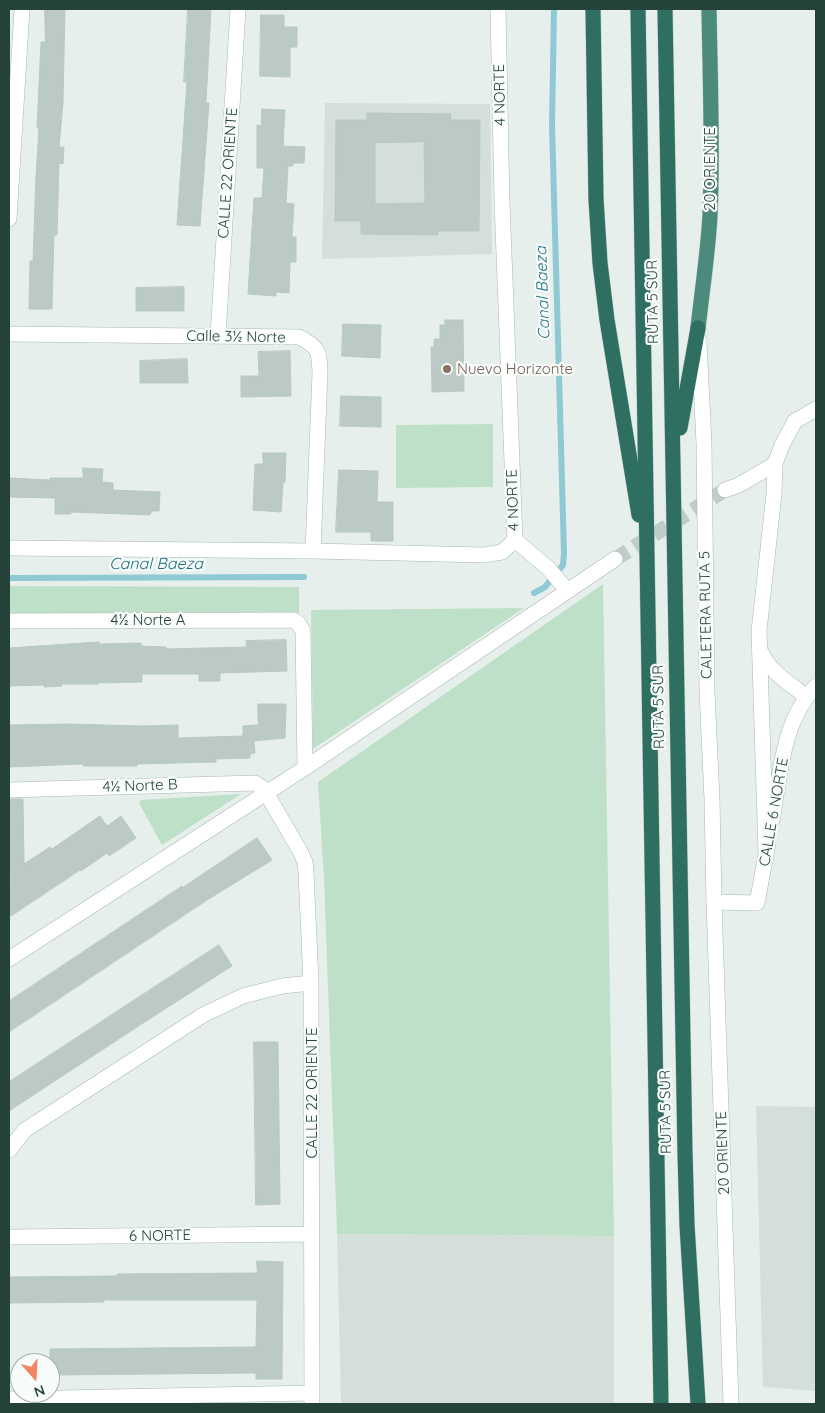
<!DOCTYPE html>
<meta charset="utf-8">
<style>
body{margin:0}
#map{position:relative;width:825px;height:1413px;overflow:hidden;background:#e6efeb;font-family:Quicksand,sans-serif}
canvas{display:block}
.frame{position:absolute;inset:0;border:10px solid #24423a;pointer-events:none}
.north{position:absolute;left:10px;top:1353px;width:50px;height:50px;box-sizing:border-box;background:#f7fbf9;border:1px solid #a3b1ad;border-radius:50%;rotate:161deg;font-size:14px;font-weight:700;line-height:20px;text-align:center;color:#24423a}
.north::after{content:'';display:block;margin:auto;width:18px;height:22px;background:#f4845f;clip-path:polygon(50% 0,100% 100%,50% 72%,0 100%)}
</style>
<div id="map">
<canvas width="825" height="1413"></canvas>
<div class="frame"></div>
<div class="north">N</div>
</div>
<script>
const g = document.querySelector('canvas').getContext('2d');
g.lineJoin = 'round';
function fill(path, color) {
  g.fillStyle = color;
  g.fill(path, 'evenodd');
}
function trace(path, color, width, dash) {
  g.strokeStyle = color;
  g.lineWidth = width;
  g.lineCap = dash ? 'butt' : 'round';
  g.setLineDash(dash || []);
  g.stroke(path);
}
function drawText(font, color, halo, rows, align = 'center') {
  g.font = font + ' Quicksand,sans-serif';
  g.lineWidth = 4.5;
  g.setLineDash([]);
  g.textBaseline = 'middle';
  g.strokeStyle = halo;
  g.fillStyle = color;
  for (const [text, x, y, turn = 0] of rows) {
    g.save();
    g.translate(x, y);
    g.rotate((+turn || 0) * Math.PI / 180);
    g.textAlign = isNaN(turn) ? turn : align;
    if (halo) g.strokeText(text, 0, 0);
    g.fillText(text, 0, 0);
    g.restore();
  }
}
fill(new Path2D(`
 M 325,103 L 490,104 L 492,254 L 322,259 Z
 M 756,1106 L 816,1107 L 816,1391 L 763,1387 Z
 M 337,1234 L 614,1236 L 614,1404 L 341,1404 Z`), '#d4dfda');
fill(new Path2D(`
 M 493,424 L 493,487 L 396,488 L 396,425 Z
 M 603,584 L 614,1236 L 337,1234 L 324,878 L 318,782 Z
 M 9,586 L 299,587 L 299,613 L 9,614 Z
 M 524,608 L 313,749 L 311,610 Z
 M 241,794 L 162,845 L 139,803 L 141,800 Z`), '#bfe0c8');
trace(new Path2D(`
 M 9,578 L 304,577
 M 534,593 L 545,587 L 563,565 L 564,554 L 552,125 L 554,9`), '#8ec9d4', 6);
const building = new Path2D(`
 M 45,9 L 65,9 L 63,103 L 59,147 L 64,147 L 63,164 L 59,163 L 57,235 L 54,235 L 52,309 L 29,309 L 30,261 L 33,261 L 36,176 L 39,128 L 37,128 L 41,42 L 45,42 Z
 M 188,9 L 211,9 L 206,103 L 209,103 L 200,226 L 177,225 L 187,82 L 184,82 Z
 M 261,15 L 284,15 L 284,27 L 297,27 L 297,47 L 290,47 L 290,77 L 260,76 Z
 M 262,109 L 285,110 L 283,146 L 305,147 L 304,163 L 293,163 L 293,166 L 288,166 L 286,203 L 294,204 L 292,237 L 296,237 L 296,262 L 290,262 L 289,293 L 276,292 L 276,296 L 248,294 L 254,198 L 262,198 L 264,168 L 257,168 L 257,125 L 261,126 Z
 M 367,113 L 451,114 L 450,120 L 480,120 L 479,231 L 438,231 L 438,235 L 361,234 L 361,221 L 335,221 L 336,120 L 367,120 ZM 424,142 L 425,203 L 375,204 L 375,143 Z
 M 184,287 L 184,311 L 136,311 L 136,288 Z
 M 445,320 L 463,320 L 464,391 L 432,392 L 431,347 L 434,347 L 434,339 L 440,339 L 440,325 L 445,325 Z
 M 343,324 L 381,325 L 380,358 L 342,356 Z
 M 290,351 L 291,396 L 241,397 L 241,376 L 259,376 L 258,352 Z
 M 187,359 L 188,383 L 140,383 L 140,361 Z
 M 341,396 L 381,397 L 381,427 L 340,426 Z
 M 263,453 L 286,453 L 285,482 L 283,482 L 281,512 L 253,510 L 255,464 L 263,464 Z
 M 83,468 L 103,469 L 102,482 L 113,483 L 113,490 L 160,492 L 159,511 L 152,511 L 150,515 L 71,512 L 71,514 L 55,514 L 55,498 L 9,497 L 9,478 L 50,480 L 50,478 L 83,478 Z
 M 339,470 L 378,471 L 377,502 L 393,502 L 393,541 L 371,541 L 371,532 L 336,532 Z
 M 286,640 L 287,671 L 220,673 L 220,681 L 199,681 L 199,674 L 142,674 L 142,682 L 98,683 L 98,684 L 61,684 L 62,686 L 44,687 L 44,685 L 9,686 L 9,648 L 99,642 L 99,644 L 141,643 L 141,646 L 166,647 L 166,649 L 247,647 L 246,641 Z
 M 258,704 L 286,704 L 285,738 L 254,741 L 255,753 L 250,754 L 250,758 L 216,759 L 216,762 L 137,764 L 137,766 L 83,766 L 83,764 L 9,767 L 9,725 L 68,724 L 143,726 L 178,725 L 178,738 L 243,736 L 243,726 L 258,725 Z
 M 9,799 L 23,799 L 24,864 L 50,847 L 52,849 L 100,816 L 107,826 L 121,816 L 136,838 L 109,856 L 107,853 L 81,871 L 80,870 L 11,916 Z
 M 257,838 L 272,860 L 207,900 L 9,1032 L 9,1001 L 182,886 L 183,887 Z
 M 219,945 L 232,966 L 140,1025 L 9,1111 L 9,1082 Z
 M 254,1042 L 278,1042 L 280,1204 L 256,1205 Z
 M 257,1261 L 283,1262 L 282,1379 L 256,1379 L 256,1373 L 50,1375 L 50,1349 L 256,1347 L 257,1300 L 104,1300 L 104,1302 L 9,1303 L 9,1277 L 117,1276 L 117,1274 L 257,1273 Z`);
fill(building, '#bbcac4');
trace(building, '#b8c9c2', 1);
trace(new Path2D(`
 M 615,559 L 725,490`), '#bfccc8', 15, [15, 8]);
const minor = new Path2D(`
 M 9,219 L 22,9
 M 9,334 L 299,337 C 319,347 319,351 320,372 L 313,551
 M 218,336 L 238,9
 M 725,490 L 739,485 L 775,464 L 782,445 L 795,421 L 816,409
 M 515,540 L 548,568 L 567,590
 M 9,548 L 313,551 L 484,555 L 502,552 L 515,540 L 502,202 L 498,9
 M 9,621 L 293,620 L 298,623 L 303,631 L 305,768
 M 761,652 C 770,672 790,684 807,697
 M 9,790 L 255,783 L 264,789 L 300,851 L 305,862 L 306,872 L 311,983 L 312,1404
 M 772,821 C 780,776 782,721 816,686
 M 766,853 L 759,631 L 774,494 L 775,464
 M 714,902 L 757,903 L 768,844
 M 9,959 L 305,768 L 615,559
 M 9,1150 L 25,1130 L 203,1015 L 243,996 L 282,986 L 311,983
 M 9,1237 L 312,1234
 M 9,1399 L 312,1393`);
const tertiary = new Path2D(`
 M 699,341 L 704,444 L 707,692 L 712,799 L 714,902 L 731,1404`);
const trunk = new Path2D(`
 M 698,328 C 702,291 708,253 710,215 C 713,146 710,77 709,9`);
const motorway = new Path2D(`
 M 593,9 L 596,199 L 600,263 L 607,320 L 639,515
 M 638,9 L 661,1404
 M 665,9 L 685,1153 L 687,1225 L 698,1404
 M 680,428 L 698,328`);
trace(minor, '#a8b8b2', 16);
trace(tertiary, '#a8b8b2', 16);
trace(trunk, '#c2cac8', 16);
trace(motorway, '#c2cac8', 16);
trace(minor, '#fff', 15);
trace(tertiary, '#fff', 15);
trace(trunk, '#4c8a7c', 15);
trace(motorway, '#2f6f62', 15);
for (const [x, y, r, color] of [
 [447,369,5,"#8d6e63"]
]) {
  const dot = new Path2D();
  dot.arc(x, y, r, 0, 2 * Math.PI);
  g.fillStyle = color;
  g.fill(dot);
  trace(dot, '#f7fbf9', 2);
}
drawText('15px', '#24423a', '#f7fbf9', [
 ["4 NORTE",500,95,-91],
 ["20 ORIENTE",710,169,-90],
 ["CALLE 22 ORIENTE",228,173,-86],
 ["RUTA 5 SUR",653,302,-91],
 ["Calle 3½ Norte",236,337,1],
 ["4 NORTE",513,500,-92],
 ["CALETERA RUTA 5",706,615,-91],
 ["4½ Norte A",148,620],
 ["RUTA 5 SUR",659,707,-91],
 ["4½ Norte B",140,786,-2],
 ["CALLE 6 NORTE",774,812,-80],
 ["CALLE 22 ORIENTE",312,1093,-90],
 ["RUTA 5 SUR",666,1112,-91],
 ["20 ORIENTE",723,1153,-92],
 ["6 NORTE",160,1236,-1]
]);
drawText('15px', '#785e54', '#f7fbf9', [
 ["Nuevo Horizonte",457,369]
], 'left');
drawText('italic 16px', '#1c6f80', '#f7fbf9', [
 ["Canal Baeza",543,293,-92],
 ["Canal Baeza",156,564]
]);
</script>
